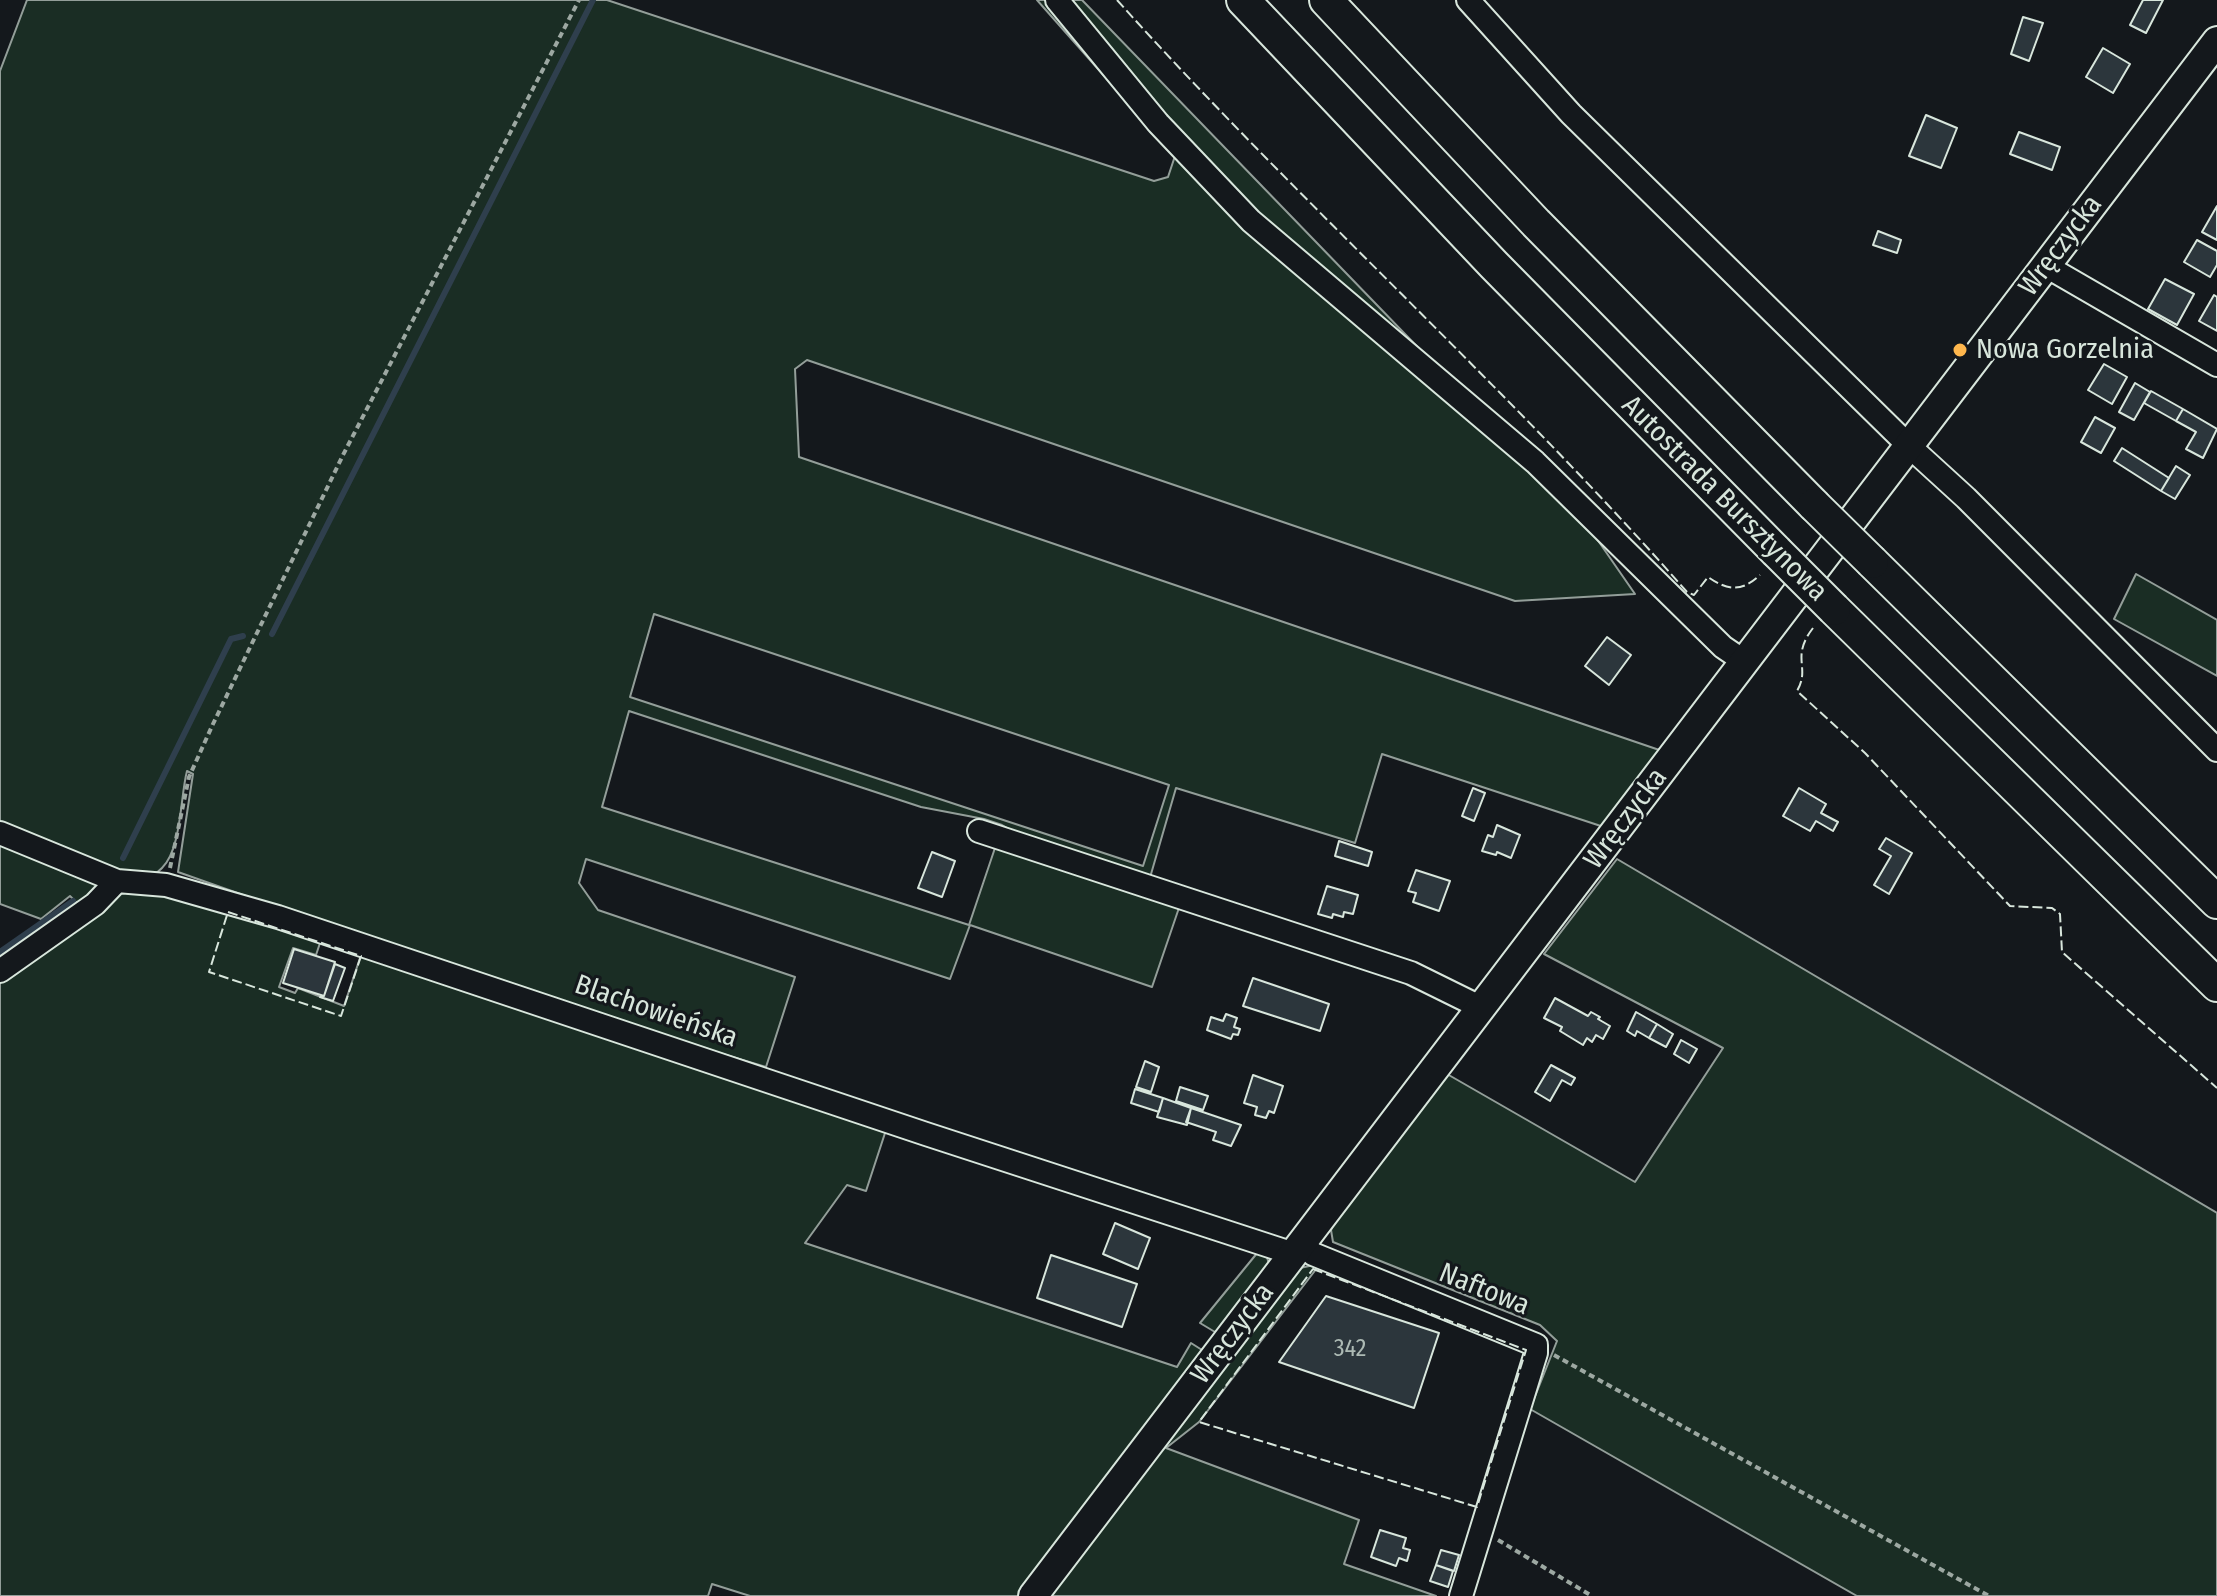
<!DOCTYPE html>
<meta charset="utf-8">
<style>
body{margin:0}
canvas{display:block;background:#14181c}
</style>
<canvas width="2217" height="1596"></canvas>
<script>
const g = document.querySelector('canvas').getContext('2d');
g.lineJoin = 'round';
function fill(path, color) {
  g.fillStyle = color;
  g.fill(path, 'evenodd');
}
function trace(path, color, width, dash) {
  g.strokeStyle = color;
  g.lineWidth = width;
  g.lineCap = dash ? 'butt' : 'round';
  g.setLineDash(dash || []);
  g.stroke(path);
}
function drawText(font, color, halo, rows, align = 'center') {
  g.font = font + ' "Fira Sans Condensed",sans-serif';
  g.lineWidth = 6;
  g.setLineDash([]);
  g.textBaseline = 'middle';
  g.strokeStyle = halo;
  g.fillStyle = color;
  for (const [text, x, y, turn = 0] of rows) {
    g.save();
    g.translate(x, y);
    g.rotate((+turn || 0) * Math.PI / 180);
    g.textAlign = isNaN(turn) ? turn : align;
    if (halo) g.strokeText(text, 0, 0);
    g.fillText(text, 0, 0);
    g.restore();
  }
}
const green = new Path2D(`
 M 27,0 L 607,0 L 1154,181 L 1168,177 L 1175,156 L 1037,0 L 1082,0 L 1581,516 L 1635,594 L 1515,601 L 807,360 L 795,369 L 799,457 L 1674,755 L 1616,831 L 1382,754 L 1355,843 L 1176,788 L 1149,881 L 1030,841 L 1002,825 L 984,819 L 921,807 L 629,711 L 602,807 L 969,925 L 997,842 L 1181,902 L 1152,987 L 970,925 L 950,979 L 586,859 L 579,883 L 598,910 L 795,977 L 766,1067 L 529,996 L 178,872 L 193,774 L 187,771 C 180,797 182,848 162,868 C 156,875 148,876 139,878 L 0,827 L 0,71 ZM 654,614 L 1169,785 L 1143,866 L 630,697 Z
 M 2136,574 L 2217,620 L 2217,676 L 2114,619 Z
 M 0,839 L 103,882 L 79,905 L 70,896 L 41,919 L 0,904 Z
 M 1617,859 L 2217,1213 L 2217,1596 L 1857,1596 L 1530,1409 L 1557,1341 L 1540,1325 L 1333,1242 L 1331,1230 L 1335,1220 L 1447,1074 L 1635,1182 L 1723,1048 L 1544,954 Z
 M 124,890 L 195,898 L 320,943 L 316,955 L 293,948 L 279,987 L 295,993 L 298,988 L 344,1006 L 362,952 L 886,1130 L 866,1191 L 847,1185 L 805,1243 L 1177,1367 L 1191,1343 L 1202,1350 L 1203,1357 L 1020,1596 L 750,1596 L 712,1584 L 708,1596 L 0,1596 L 0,978 Z
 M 1258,1252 L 1266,1254 L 1269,1264 L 1223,1329 L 1215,1332 L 1200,1323 Z
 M 1314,1265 L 1317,1268 L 1199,1422 L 1166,1448 L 1359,1520 L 1344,1564 L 1436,1596 L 1046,1596 L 1300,1268 Z`);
fill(green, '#1a2d24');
trace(green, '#939e99', 2);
trace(new Path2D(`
 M 272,634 L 593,0
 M 123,858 L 231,639 L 243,636
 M 0,952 L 73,901`), '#2f3f4d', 6);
const building = new Path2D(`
 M 2163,0 L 2146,33 L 2130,25 L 2143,0 Z
 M 2023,17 L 2043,23 L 2029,61 L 2011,54 Z
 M 2103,48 L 2130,64 L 2113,93 L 2086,77 Z
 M 1926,115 L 1957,128 L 1941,168 L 1909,156 Z
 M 2019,132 L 2060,147 L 2052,170 L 2010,154 Z
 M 2217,206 L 2217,240 L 2202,232 Z
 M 1878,231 L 1901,240 L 1897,253 L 1873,245 Z
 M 2197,240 L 2217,251 L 2217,265 L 2210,277 L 2184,262 Z
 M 2165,279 L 2194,294 L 2177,325 L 2148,309 Z
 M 2214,295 L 2217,297 L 2217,331 L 2199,321 Z
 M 2104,364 L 2127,377 L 2112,404 L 2088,390 Z
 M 2135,383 L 2150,392 L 2134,420 L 2119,412 Z
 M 2151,391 L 2183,409 L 2176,421 L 2144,403 Z
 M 2183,409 L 2217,429 L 2203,458 L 2186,449 L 2196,432 L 2176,421 Z
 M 2095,417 L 2115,428 L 2101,453 L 2081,442 Z
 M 2122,448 L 2169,478 L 2161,491 L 2114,461 Z
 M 2176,466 L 2190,475 L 2175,499 L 2161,491 Z
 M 1607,637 L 1631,655 L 1609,685 L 1585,666 Z
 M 1473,788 L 1485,793 L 1474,821 L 1462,816 Z
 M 1799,788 L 1826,804 L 1821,813 L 1838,822 L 1833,831 L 1816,821 L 1810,831 L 1783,816 Z
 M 1497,825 L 1520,835 L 1511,858 L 1497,852 L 1496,855 L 1482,851 L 1488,835 L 1493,837 Z
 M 1886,838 L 1912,853 L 1889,894 L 1874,885 L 1891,856 L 1879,849 Z
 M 1339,841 L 1372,852 L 1368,866 L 1335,856 Z
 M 932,852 L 955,861 L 942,897 L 918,888 Z
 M 1416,870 L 1450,881 L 1439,911 L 1413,902 L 1416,893 L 1408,891 Z
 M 1327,886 L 1358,895 L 1353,914 L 1344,912 L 1343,917 L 1333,914 L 1332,918 L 1318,914 Z
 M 294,949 L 335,962 L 324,996 L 283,983 Z
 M 335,964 L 345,968 L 333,1001 L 320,997 L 324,996 Z
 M 1253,978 L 1329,1004 L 1320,1031 L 1243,1006 Z
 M 1555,998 L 1588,1016 L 1591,1012 L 1600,1017 L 1598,1019 L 1610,1026 L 1603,1039 L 1596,1035 L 1592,1042 L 1587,1038 L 1583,1045 L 1560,1031 L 1562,1027 L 1544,1018 Z
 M 1636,1012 L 1657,1024 L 1649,1038 L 1637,1031 L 1635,1036 L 1627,1031 Z
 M 1226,1014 L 1237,1018 L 1234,1027 L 1240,1029 L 1238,1035 L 1233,1034 L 1231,1039 L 1207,1030 L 1211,1017 L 1223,1021 Z
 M 1657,1024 L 1673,1034 L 1666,1047 L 1649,1038 Z
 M 1681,1040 L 1697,1049 L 1689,1063 L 1674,1054 Z
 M 1145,1061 L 1159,1067 L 1151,1092 L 1136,1087 Z
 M 1551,1065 L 1575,1078 L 1571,1085 L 1562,1080 L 1550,1101 L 1535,1092 Z
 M 1253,1075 L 1283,1086 L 1274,1113 L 1269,1111 L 1266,1118 L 1255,1115 L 1257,1107 L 1244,1103 Z
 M 1180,1087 L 1208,1096 L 1203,1110 L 1176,1101 Z
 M 1135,1089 L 1163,1098 L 1159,1112 L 1131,1103 Z
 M 1163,1098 L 1191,1108 L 1187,1125 L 1157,1117 Z
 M 1191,1108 L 1241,1125 L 1231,1146 L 1213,1140 L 1216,1132 L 1186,1122 Z
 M 1115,1223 L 1150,1238 L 1138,1269 L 1103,1254 Z
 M 1051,1255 L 1137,1284 L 1122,1327 L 1037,1298 Z
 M 1326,1296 L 1439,1333 L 1414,1408 L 1279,1362 Z
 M 1380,1530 L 1406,1538 L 1403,1548 L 1410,1550 L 1407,1561 L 1399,1558 L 1396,1566 L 1371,1557 Z
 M 1441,1550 L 1459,1555 L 1454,1571 L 1436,1565 Z
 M 1436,1565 L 1453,1571 L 1448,1587 L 1430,1581 Z`);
fill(building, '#2c363c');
trace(building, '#d8e6dc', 2);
const minor = new Path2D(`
 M 1057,0 L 1158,123 L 1251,221 L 1535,462 L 1723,647 L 1745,662
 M 1468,0 L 1571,114 L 1909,446 L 1966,498 L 2217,750
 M 2046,266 L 2217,365
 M 979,831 L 1411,973 L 1482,1008
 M 0,833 L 117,881 L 166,885 L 278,917 L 926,1134 L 1294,1254
 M 0,971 L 95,904 L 117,881
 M 1302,1243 L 1313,1254 L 1536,1345 L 1536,1353 L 1461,1596`);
const major = new Path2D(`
 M 1033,1596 L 2217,41`);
const highway = new Path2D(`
 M 1243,0 L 1494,265 L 1776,551
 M 1326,0 L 1536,223 L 1814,505
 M 1872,562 L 2217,902
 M 1834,609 L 2217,985`);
trace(minor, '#d8e6dc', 26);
trace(major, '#d8e6dc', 32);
trace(highway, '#d8e6dc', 36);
trace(new Path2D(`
 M 170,868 L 189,777 L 213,724 L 343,455 L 579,0
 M 1554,1355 L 1989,1596
 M 1498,1540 L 1592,1596`), '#9da8a2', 4, [6, 4]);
trace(minor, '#14181c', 22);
trace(major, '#14181c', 28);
trace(highway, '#14181c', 32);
const highwayBridge = new Path2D(`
 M 1814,505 L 1872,562
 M 1776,551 L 1834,609`);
trace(highwayBridge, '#d8e6dc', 36, []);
trace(highwayBridge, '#14181c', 32);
trace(new Path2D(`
 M 1117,0 C 1300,204 1506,386 1687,592 L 1694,595 L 1708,577 C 1728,591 1742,592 1760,575
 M 1813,628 C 1790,658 1811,667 1797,691 L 1865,753 L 2010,906 L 2052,908 L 2060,914 L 2062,952 L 2217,1088
 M 228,912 L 361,956 L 341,1016 L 209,972 Z
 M 1313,1269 L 1526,1350 L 1477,1507 L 1199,1422 Z`), '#d8e6dc', 2, [10, 4]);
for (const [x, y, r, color] of [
 [1960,350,8,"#ffb74d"]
]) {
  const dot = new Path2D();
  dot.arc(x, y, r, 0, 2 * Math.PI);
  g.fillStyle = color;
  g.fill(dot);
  trace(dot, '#14181c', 3);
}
drawText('24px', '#adbab4', null, [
 ["342",1350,1349]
]);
drawText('28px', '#d8e6dc', '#14181c', [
 ["Wręczycka",2061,246,-53],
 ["Autostrada Bursztynowa",1724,499,45],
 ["Wręczycka",1626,819,-53],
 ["Blachowieńska",656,1012,19],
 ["Naftowa",1484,1290,22],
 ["Wręczycka",1233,1334,-53]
]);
drawText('28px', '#d8e6dc', '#14181c', [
 ["Nowa Gorzelnia",1976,350]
], 'left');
</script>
